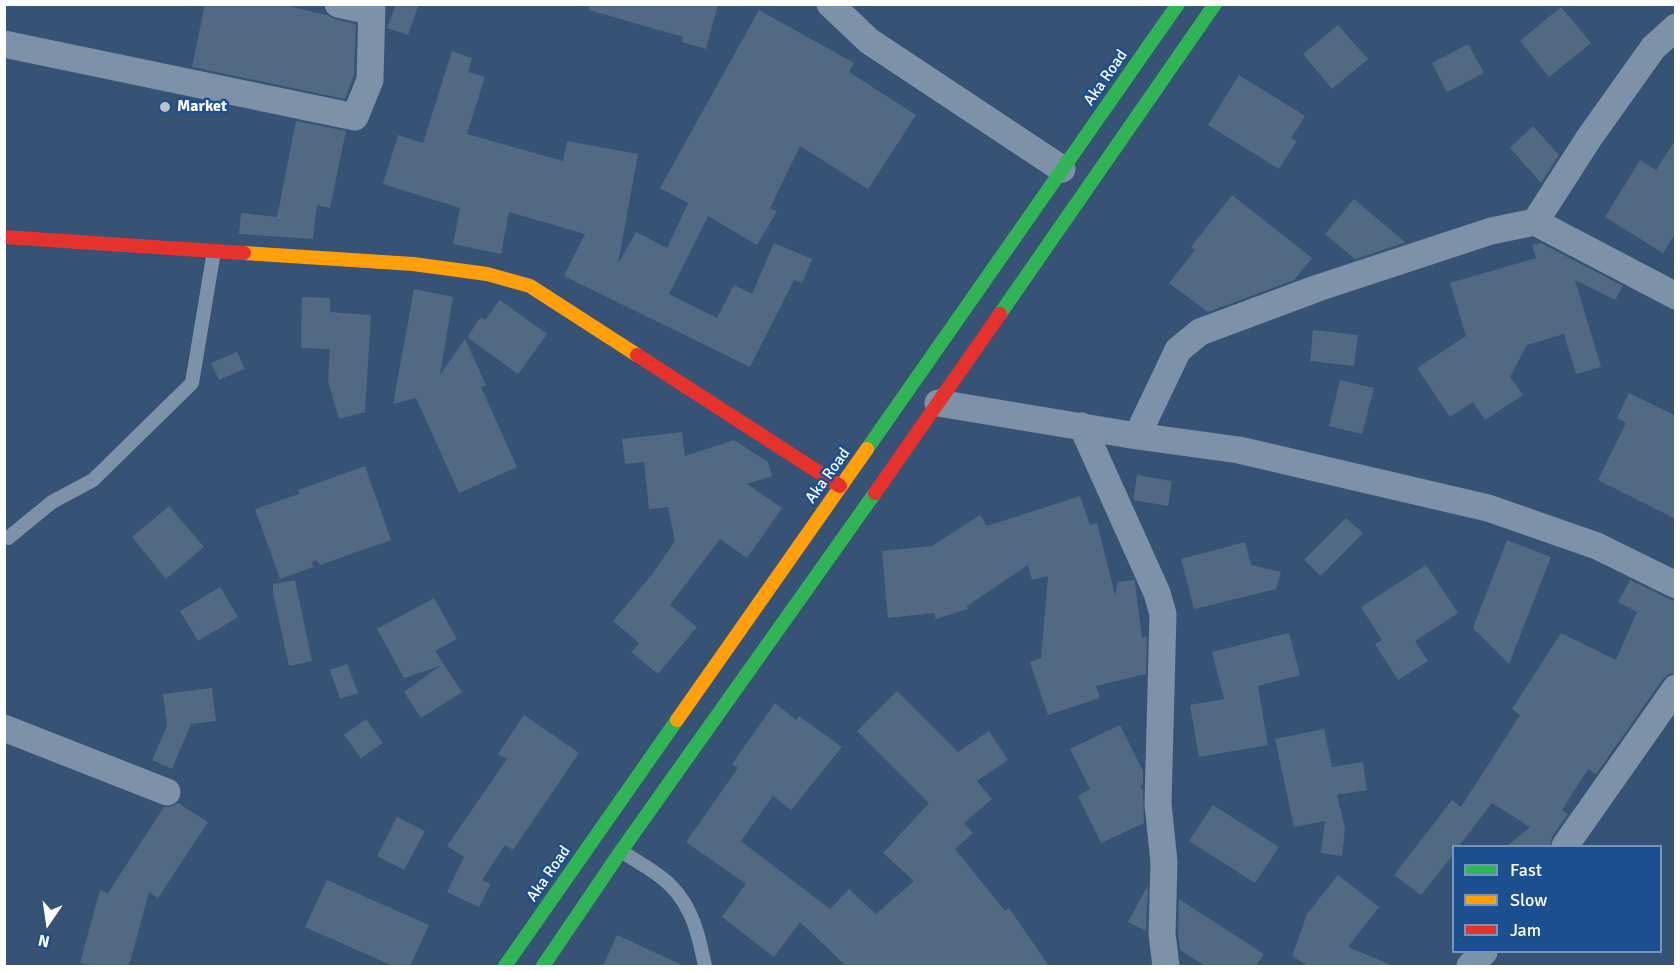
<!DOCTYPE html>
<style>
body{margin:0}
#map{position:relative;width:1680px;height:971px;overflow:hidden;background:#365274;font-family:Signika,sans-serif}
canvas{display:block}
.frame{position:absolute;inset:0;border:6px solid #fff;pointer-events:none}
.legend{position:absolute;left:1452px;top:845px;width:210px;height:108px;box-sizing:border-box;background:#1b4f8f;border:2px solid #7695bc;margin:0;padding:8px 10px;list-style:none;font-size:18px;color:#fff}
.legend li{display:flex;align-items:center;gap:12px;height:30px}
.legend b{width:30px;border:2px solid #7695bc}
.north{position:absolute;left:18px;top:893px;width:60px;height:60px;-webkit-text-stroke:4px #1b4f8f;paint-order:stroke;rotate:193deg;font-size:16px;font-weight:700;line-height:24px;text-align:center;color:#fff}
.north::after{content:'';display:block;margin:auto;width:21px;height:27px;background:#fff;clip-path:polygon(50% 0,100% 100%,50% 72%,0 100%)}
</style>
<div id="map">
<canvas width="1680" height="971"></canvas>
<div class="frame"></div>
<ul class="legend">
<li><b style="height:8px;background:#30b455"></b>Fast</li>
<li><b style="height:8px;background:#ff9f0a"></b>Slow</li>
<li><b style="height:8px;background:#e5322d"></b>Jam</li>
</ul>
<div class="north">N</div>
</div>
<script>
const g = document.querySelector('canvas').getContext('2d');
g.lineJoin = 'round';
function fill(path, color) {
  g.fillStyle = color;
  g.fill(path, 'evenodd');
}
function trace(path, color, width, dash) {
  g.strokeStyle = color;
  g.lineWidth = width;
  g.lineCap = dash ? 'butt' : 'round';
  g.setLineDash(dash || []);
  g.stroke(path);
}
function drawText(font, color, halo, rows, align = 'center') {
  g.font = font + ' Signika,sans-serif';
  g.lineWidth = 5;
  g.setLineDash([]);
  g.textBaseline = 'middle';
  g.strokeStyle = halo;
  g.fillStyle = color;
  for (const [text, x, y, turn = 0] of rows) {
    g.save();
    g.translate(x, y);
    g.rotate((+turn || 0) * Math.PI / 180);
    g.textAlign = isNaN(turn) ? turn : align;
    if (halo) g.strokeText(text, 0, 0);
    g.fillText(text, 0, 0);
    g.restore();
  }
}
fill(new Path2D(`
 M 205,4 L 280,4 L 327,15 L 335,19 L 356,24 L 354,75 L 345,99 L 192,67 Z
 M 396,4 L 419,4 L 408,35 L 387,28 Z
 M 589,4 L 718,4 L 706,49 L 682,42 L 683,37 L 589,10 Z
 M 1561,7 L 1591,43 L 1549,77 L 1520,41 Z
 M 759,10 L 854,63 L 849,72 L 916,115 L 868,189 L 800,146 L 770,208 L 777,211 L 757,245 L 708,216 L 669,294 L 717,318 L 734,285 L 752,294 L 774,243 L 812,259 L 802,283 L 794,280 L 750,367 L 564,276 L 585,234 L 509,212 L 501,254 L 453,244 L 460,208 L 383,184 L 398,135 L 423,143 L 452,51 L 472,58 L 468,72 L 485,77 L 467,134 L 563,161 L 567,141 L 638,154 L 618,264 L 636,232 L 667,248 L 688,203 L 660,188 Z
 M 1338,25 L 1368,59 L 1332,89 L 1303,54 Z
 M 1468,44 L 1484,73 L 1447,92 L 1432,63 Z
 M 1239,75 L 1305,116 L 1291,138 L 1297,141 L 1279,169 L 1208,125 Z
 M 296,121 L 346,131 L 330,208 L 317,205 L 313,239 L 239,234 L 241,213 L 277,217 Z
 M 1533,126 L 1559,155 L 1541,183 L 1510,148 Z
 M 1676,139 L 1676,233 L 1663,253 L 1605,217 L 1640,160 L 1656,170 Z
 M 1232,195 L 1312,258 L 1294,280 L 1208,312 L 1169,283 L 1195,250 L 1191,247 Z
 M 1354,199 L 1405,242 L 1404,243 L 1355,259 L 1325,234 Z
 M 1541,243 L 1623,286 L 1615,300 L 1575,280 L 1601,367 L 1576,374 L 1564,334 L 1527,345 L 1510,377 L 1523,395 L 1485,420 L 1473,402 L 1450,417 L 1417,368 L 1466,336 L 1450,283 L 1536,258 L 1532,245 Z
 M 414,289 L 453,297 L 440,375 L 465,339 L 486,385 L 481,387 L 517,467 L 459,493 L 416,398 L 393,404 Z
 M 302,297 L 330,298 L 330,312 L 371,315 L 365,412 L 339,419 L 328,381 L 330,349 L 301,348 Z
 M 500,300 L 547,334 L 518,374 L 467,337 L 481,317 L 485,320 Z
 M 1313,330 L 1358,335 L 1354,366 L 1310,361 Z
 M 237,352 L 245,369 L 219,380 L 211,363 Z
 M 1340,380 L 1374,388 L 1362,434 L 1329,426 Z
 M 1629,393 L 1676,416 L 1676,519 L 1598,480 L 1626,423 L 1617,418 Z
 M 682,432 L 685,456 L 734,440 L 768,462 L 772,476 L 747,484 L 782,508 L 747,558 L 720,539 L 670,605 L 697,627 L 658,674 L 631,652 L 639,643 L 613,621 L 653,573 L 675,541 L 668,507 L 649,509 L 644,462 L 625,464 L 622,439 Z
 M 365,466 L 391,540 L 320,565 L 316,560 L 312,562 L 313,567 L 280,579 L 255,509 L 299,494 L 298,490 Z
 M 1137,475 L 1172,481 L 1168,506 L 1133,500 Z
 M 1080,496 L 1090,525 L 1097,523 L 1115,595 L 1118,582 L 1134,580 L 1135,583 L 1142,638 L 1147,636 L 1146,674 L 1096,686 L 1100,698 L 1048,715 L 1030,662 L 1041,658 L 1048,576 L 1032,580 L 1028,565 L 967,606 L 968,609 L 936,619 L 934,613 L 888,618 L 882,551 L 932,546 L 980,515 L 987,526 Z
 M 169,506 L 204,547 L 166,579 L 132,537 Z
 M 1346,518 L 1363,533 L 1321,576 L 1304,560 Z
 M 1507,540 L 1551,557 L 1509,664 L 1473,628 Z
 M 1245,542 L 1251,565 L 1281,572 L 1276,589 L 1194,609 L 1181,559 Z
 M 1426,565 L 1458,613 L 1415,641 L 1428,661 L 1398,680 L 1375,644 L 1382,640 L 1361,607 Z
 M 295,580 L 312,661 L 289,666 L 273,593 L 273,584 Z
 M 1630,580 L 1676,602 L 1676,673 L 1669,674 L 1663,679 L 1596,774 L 1588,769 L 1562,810 L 1568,814 L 1552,837 L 1550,846 L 1507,846 L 1530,827 L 1492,803 L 1459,846 L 1454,846 L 1454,853 L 1421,895 L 1394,875 L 1452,800 L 1461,807 L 1520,715 L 1512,709 L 1561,633 L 1616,660 L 1637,612 L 1618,602 Z
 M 220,587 L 238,617 L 198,641 L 180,611 Z
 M 434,598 L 457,639 L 435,651 L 462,692 L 421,718 L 404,692 L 440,666 L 404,678 L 377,629 Z
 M 1289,633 L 1300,675 L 1258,686 L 1268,745 L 1199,757 L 1190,705 L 1224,699 L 1212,652 Z
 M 347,664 L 358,693 L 340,699 L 330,670 Z
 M 212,688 L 216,721 L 191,724 L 172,769 L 152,760 L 167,726 L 163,694 Z
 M 897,691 L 958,752 L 989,731 L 1008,760 L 977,781 L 992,799 L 964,823 L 973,833 L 955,849 L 1005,911 L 1009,908 L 1049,966 L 846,966 L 800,922 L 774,957 L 722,917 L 746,884 L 686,842 L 738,768 L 732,764 L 775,703 L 796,720 L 799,716 L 842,747 L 791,810 L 773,796 L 741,841 L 830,909 L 849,889 L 876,914 L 914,881 L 883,853 L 929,803 L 857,731 Z
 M 524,715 L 579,753 L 513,850 L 505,845 L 482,880 L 491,884 L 479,907 L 447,892 L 464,857 L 447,846 L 507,759 L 498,754 Z
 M 366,719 L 383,743 L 361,758 L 344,735 Z
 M 1120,725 L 1143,771 L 1143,785 L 1140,786 L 1143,791 L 1144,823 L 1101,843 L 1078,796 L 1090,789 L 1070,749 Z
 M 1324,729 L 1332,767 L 1363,762 L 1367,790 L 1337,795 L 1345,828 L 1342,856 L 1321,853 L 1325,821 L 1294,827 L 1275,739 Z
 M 178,803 L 208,822 L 158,898 L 149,892 L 129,966 L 95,966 L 80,963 L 100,890 L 108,893 L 164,807 L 170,807 Z
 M 1213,805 L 1279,847 L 1255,883 L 1189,841 Z
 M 397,817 L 425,831 L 404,870 L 377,856 Z
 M 1338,875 L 1379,907 L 1348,947 L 1394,966 L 1308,966 L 1292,956 L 1307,914 Z
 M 327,880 L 429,925 L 410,966 L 393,966 L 305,927 Z
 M 1148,885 L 1146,931 L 1128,922 Z
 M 1179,899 L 1264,954 L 1256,966 L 1205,966 L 1180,950 L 1178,933 Z
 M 617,935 L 684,966 L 603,966 Z`), '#526984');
trace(new Path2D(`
 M 8,538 L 52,502 L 93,480 L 192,383 L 214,251
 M 621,851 C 637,862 658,872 671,886 C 693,908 699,937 705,966`), '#7d92a8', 14);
trace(new Path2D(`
 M 338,4 L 370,11
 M 830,4 L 869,41 L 1062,169
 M 4,44 L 355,117 L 370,80 L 372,4
 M 1535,222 L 1589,138 L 1653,48 L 1676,27
 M 938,403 L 1137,436 L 1239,450 L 1488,508 L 1597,546 L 1676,585
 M 1082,426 L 1157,593 L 1163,614 L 1158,804 L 1164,862 L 1162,934 L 1166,966
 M 1137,436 L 1178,350 L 1200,332 L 1318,288 L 1491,231 L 1535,222 L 1676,296
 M 4,728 L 167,792
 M 1565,846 L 1676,688
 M 1470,966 L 1484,952`), '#7d92a8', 27);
trace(new Path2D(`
 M 1000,314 L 1215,4
 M 867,449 L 1178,4
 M 505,966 L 677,720
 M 543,966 L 621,851 L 875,493`), '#30b455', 14);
trace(new Path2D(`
 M 244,253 L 413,264 L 487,274 L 530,286 L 637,355
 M 677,720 L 867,449`), '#ff9f0a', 14);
trace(new Path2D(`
 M 4,237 L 244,253
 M 637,355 L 840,486
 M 875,493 L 1000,314`), '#e5322d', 14);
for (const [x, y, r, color] of [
 [165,107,6,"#b9c2ce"]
]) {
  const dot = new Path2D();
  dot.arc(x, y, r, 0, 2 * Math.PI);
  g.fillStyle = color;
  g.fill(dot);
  trace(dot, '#1b4f8f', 2);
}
drawText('16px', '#fff', '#1b4f8f', [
 ["Aka Road",1106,78,-55],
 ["Aka Road",828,476,-54],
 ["Aka Road",549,874,-55]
]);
drawText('bold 16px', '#fff', '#1b4f8f', [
 ["Market",177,107]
], 'left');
</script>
